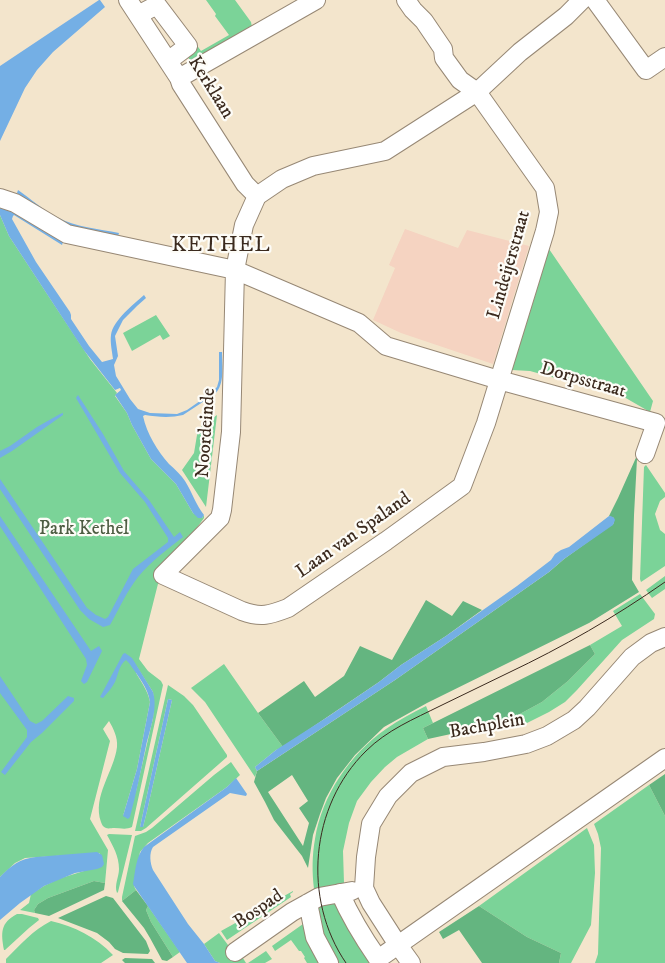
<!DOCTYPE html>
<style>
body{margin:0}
canvas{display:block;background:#f3e5cc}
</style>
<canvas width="665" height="963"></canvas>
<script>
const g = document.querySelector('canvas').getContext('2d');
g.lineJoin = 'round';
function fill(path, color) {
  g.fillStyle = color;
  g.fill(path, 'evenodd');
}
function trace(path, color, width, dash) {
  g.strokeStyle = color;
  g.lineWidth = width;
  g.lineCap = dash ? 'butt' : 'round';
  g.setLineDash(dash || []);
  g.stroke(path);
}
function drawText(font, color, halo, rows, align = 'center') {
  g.font = font + ' "IM FELL DW Pica",serif';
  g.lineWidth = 4.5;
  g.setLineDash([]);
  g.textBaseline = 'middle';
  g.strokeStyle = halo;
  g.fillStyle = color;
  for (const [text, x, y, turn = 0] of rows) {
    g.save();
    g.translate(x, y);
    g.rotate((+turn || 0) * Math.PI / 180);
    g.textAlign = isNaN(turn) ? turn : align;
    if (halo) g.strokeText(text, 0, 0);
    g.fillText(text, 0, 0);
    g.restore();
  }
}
fill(new Path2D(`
 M 405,229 L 458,248 L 467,230 L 529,246 L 493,364 L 401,333 L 373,320 L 395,268 L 389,265 Z`), '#f5d3c1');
fill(new Path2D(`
 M 206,0 L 235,0 L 251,22 L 252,27 L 191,62 L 186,54 L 196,44 L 201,51 L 229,35 L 215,16 L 216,14 Z
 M 0,215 L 9,236 L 53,303 L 90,359 L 117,393 L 115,396 L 127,413 L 132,425 L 151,459 L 176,484 L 193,513 L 202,518 L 204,515 L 204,518 L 193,533 L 188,536 L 190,541 L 163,564 L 139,659 L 148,671 L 161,681 L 163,685 L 132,827 C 126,830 120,828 114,828 C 112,828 108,829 106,828 C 103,827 102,825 101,822 C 92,796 114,772 117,747 C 118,737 113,728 109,721 L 103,729 L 110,741 L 90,819 L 108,850 L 105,883 L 94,881 L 48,898 L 38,904 L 34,910 L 35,913 L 20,910 L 29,903 L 31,894 L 44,886 L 58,879 L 84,871 L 100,853 L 25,858 L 15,863 L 0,877 ZM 137,667 L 153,692 L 154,704 L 153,718 L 136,791 L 123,816 L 137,769 L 150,702 C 148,691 142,683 136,673 Z
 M 546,249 L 549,249 L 653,401 L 650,412 L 624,397 L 530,371 L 512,370 L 535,296 Z
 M 156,315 L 170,336 L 163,340 L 160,335 L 132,351 L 123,333 Z
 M 217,415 L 206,507 L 182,470 L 194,453 L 198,429 Z
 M 646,465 L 665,493 L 665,497 L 660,501 L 655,514 L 660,530 L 665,534 L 665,566 L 641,582 L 640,579 L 644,467 Z
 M 665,576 L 665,589 L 652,598 L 646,590 Z
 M 640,594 L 655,614 L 654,619 L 622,640 L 577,690 L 565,702 L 549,712 L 527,723 L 510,728 L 480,732 L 485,729 L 507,721 L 542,702 L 568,681 L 595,654 L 590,645 L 622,626 L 613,611 Z
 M 224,664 L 258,713 L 283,747 L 276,750 L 255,767 L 257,771 L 255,777 L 205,702 L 191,688 Z
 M 168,685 L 184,696 L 193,705 L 227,755 L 227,757 L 146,828 L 141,831 L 135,831 ZM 168,699 L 172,700 L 147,811 L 143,827 L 140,827 Z
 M 426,706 L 433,723 L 423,728 L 428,739 L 397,757 L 385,767 L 371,782 L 357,801 L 349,823 L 343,851 L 344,883 L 314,889 C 312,872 312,856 315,839 C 322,795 350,754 386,729 C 399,720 412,713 426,706 Z
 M 231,762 L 240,775 L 227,787 L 148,843 L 140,852 L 134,886 L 136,890 L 122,901 L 122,897 L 135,836 L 146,832 L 152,828 L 214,775 Z
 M 649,785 L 665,816 L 665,963 L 595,963 L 598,954 L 601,848 L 598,834 L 594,824 Z
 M 587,828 L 594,845 L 595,873 L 591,925 L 571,963 L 559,963 L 561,953 L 527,937 L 479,906 Z
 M 109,834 L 132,835 L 118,892 L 117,893 C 114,885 119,877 119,869 C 119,856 113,846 107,835 Z
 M 293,891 L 293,892 L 290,894 L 291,897 L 227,940 L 221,931 Z
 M 340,902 L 376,963 L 335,963 L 321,936 L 317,906 Z
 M 148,906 L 180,952 L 173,957 L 151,922 L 146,910 Z
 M 17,914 L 22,914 L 38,918 L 39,920 L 29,928 L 5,950 L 4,950 C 1,933 0,923 17,914 Z
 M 51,921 C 74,926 96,937 113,955 L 101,963 L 6,963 L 6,959 C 20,945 33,930 51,921 Z
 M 303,924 L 310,943 L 320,963 L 307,963 L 304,958 L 305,957 L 301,951 L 299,951 L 291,940 L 275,951 L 272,946 Z
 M 219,933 L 237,957 L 241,955 L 246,963 L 220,963 L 215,961 L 204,944 Z
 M 266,951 L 272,959 L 265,963 L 248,963 Z`), '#7bd398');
fill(new Path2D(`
 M 647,433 L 637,459 L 634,515 L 632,580 L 639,592 L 589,623 L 427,703 L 384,727 L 355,755 L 337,778 L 326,798 L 320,814 L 313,835 L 308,868 L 302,856 L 274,820 L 265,802 L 254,782 L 257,771 L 395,680 L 549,572 L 564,559 L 614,523 L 614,518 L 609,516 L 618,498 ZM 292,775 L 308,801 L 299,808 L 309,823 L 303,846 L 268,792 Z
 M 426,600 L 452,616 L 463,601 L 482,610 L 446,636 L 401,665 L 379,682 L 283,747 L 258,713 L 304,681 L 315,697 L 344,676 L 360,646 L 392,660 Z
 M 590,645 L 595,654 L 568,681 L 542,702 L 507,721 L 485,729 L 480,732 L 460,732 L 428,739 L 423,728 Z
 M 665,774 L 665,816 L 649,785 Z
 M 94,881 L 105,883 L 104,890 L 49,916 L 35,913 L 34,910 L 38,904 L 48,898 Z
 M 136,890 L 148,906 L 146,910 L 151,922 L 173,957 L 167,961 L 162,960 L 150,938 L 144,928 L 122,901 Z
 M 106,896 L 113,898 L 146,941 L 150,951 L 148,954 L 123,953 L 115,949 L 109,942 L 97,933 L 58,918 Z
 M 479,906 L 527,937 L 561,953 L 559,963 L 482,963 L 459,930 L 443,939 L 439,932 Z
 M 125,958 L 152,959 L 155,963 L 125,963 L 122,960 Z`), '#64b580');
fill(new Path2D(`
 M 99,0 L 100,0 L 105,7 L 53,52 L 37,70 L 25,88 L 0,141 L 0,66 Z
 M 18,190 C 31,199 43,210 57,217 C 75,227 99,229 119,233 L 118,236 L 71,227 L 51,218 L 17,193 Z
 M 0,207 L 16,214 L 63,242 L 62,245 L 14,215 L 13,216 L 12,219 L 36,262 L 70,312 L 71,315 L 71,319 L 89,346 L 102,362 L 113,359 C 112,351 110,342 111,335 C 113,320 134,304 144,295 L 146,298 L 137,306 L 123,320 L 115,336 L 118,356 L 114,365 L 116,376 L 130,399 L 138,409 L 150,413 L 177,414 L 187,410 L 210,394 L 217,387 L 219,380 L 219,352 L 222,352 C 222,365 225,384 215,394 L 183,415 C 171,418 157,417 145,415 L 143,416 C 147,434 157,450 169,464 C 175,469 181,475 185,481 C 192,492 196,505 204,515 L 202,518 L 198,518 L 193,513 L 176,484 L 151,459 L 132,425 L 127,413 L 115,395 L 121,390 L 120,388 L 115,390 L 83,349 L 9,236 L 0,215 Z
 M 78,395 L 103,434 L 124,471 L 149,500 L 174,537 L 180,532 L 183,537 C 168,549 151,561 138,577 C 127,591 119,609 110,625 L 103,627 L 89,619 L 80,610 L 0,489 L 0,479 L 87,608 L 96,615 L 105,619 L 108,617 L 133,569 L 168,542 L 168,538 L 145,502 L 120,473 L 76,398 Z
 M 63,413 L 63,415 L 12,451 L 0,458 L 0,451 L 10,446 L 37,427 L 60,414 Z
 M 0,516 L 91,651 L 99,646 L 102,651 L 87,682 L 84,684 L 81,681 L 87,665 L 86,659 L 0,526 Z
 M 609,516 C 612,516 614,517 615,520 L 613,525 L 564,559 L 549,572 L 395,680 L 257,771 L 255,767 L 276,750 L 329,716 L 379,682 L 401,665 L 446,636 L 517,586 L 551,560 L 555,554 L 561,550 L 569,547 Z
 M 125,653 L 132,658 L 153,692 C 158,709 150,729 146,746 C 141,770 136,794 130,817 L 128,819 L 123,816 L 137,769 L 150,702 C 148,687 137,675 129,663 L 126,660 C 119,665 118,675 115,682 C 112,688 107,693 103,698 L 100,697 L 123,654 Z
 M 0,676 L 30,721 L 36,724 L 42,721 L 68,696 L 74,698 L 74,701 L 42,733 L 31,742 L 5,775 L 1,772 L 27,737 L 27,730 L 0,693 Z
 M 168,699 L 172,700 L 147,811 L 143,827 L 140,827 Z
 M 236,778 L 247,794 L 246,796 L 230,793 L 153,847 C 149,853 150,863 153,870 L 188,924 L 204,944 L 215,961 L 220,963 L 187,963 L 134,886 L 133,884 C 135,872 136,856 144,847 L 227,787 Z
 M 97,852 L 102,855 L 104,864 L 102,867 L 97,869 L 75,873 L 44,886 L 20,903 L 0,920 L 0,877 C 12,865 19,859 36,857 Z`), '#74afe5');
const minor = new Path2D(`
 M 128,0 L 179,78 L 181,84 L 245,184 L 257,196
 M 406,0 L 413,10 L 424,21 L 443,49 L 444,58 L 460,80 L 477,92 L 545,188 L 549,212 L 545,231 L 486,423 L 462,486 L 386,541 L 288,608 C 270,615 261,618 242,611 L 163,575 L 220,518 L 222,510 L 231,432 L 235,270 L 244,225 L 257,196 L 282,179 L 313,166 L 385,151 L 477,92 L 520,52 L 566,16 L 582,0
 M 595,0 L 646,70 L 665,57
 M 138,15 L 157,5 L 188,46 L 168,61
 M 179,78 L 316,0
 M 0,198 L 15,203 L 67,234 L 235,270 L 359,323 L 386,346 L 499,380 L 656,423 L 645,454
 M 340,893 C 351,918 362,936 378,959 L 665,758
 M 308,903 L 315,937 L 329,963
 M 235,952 L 292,912 L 319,897 L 352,891
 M 411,963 L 398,945 L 371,903 L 364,888 L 366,857 L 371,824 L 388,796 L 411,773 L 443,757 L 484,752 L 526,744 L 547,736 L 574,720 L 587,708 L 632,657 L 651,643 L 665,637`);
trace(minor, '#978875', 20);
trace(minor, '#fff', 18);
trace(new Path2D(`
 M 346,963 C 302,899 310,806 366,751 C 387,730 414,719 440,706 C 463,695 485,684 508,673 C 563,647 615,617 665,582`), '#3b2a1e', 1);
drawText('19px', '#3b2a1e', '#fdfcf7', [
 ["Kerklaan",210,88,58],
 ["Lindeijerstraat",510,265,-74],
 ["Dorpsstraat",583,381,16],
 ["Noordeinde",207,433,-86],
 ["Laan van Spaland",354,536,-35],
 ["Bachplein",487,727,-10],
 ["Bospad",259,910,-34]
]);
drawText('19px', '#4e5d43', '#fdfcf7', [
 ["Park Kethel",84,530]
]);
g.letterSpacing = '1px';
drawText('21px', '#3b2a1e', '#fdfcf7', [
 ["KETHEL",221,247]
]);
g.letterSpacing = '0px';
</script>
